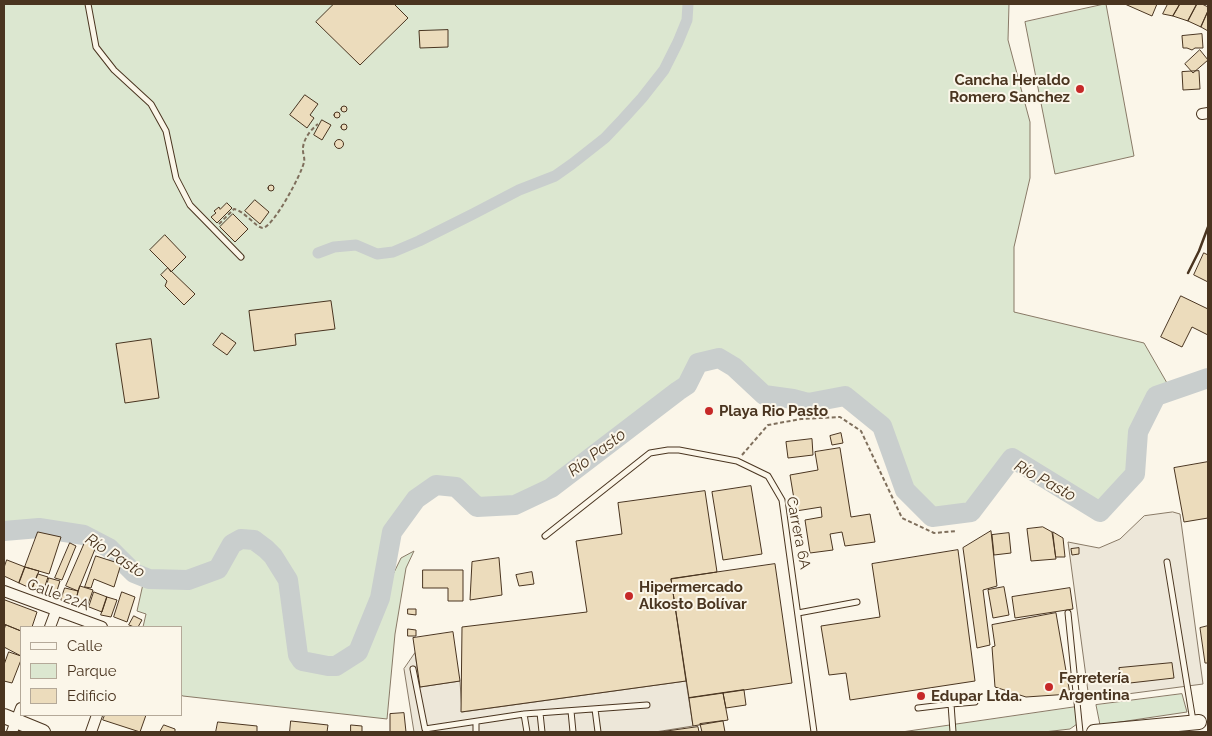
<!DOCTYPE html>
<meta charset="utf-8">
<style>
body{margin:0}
#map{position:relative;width:1212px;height:736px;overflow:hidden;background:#fbf6e9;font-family:Raleway,sans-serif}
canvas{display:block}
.frame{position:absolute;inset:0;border:5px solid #4a3520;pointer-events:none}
.legend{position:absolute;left:20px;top:626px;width:162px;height:90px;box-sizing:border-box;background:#fbf6e9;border:1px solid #b4a999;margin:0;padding:6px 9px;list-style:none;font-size:15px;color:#4a3520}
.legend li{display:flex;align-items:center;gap:10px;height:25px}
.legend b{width:25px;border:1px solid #b4a999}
</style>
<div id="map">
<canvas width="1212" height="736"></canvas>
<div class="frame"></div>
<ul class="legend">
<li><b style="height:6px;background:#fbf6e9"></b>Calle</li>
<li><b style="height:14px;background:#dce7d0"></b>Parque</li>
<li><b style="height:14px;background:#ecdcbc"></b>Edificio</li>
</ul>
</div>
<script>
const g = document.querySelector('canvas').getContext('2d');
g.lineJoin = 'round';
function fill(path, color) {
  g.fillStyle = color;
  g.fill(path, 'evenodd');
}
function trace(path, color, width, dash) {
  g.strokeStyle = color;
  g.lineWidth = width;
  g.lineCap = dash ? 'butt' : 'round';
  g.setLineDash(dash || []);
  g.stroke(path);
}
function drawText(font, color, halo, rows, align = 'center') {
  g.font = font + ' Raleway,sans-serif';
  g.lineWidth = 4;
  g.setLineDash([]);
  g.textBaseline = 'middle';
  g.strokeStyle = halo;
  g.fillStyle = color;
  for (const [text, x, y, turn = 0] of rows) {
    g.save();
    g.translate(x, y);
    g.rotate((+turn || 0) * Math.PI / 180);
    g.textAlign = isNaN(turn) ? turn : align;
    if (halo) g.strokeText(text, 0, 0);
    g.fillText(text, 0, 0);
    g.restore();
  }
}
const green = new Path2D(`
 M 4,4 L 1009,4 L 1008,40 L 1030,122 L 1030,178 L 1014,247 L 1014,312 L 1144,343 L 1167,383 L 1156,396 L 1138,432 L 1135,474 L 1100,512 L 1012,459 L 971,512 L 932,517 L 903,484 L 882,426 L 845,396 L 808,403 L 793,399 L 764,395 L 734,367 L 719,358 L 698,364 L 687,385 L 678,391 L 551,488 L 515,505 L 480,503 L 462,484 L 435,482 L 412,492 L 388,522 L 377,597 L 352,651 L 333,663 L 301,658 L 293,613 L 290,579 L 270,545 L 252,532 L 231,539 L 218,566 L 187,578 L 150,576 L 137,571 L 111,545 L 87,532 L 46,524 L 4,527 Z
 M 1106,4 L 1134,156 L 1055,174 L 1025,22 Z
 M 243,541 L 256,545 L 276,563 L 286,587 L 294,651 L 301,663 L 338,669 L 356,658 L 367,643 L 386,589 L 401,558 L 414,551 L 406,568 L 395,634 L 387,719 L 183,696 L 181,695 L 181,627 L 143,627 L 146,614 L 137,611 L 143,584 L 196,580 L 222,572 L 232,549 Z
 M 1182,694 L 1187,712 L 1100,725 L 1096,705 Z
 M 1076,707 L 1077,724 L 1070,729 L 1044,732 L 902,732 Z`);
fill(green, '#dce7d0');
trace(green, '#887966', 1);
const parking = new Path2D(`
 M 1173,512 L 1180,514 L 1203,684 L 1089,699 L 1068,542 L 1099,548 L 1120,539 L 1144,516 Z
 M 415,653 L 420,687 L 460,681 L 462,712 L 686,681 L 693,726 L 655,732 L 414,732 L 404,669 Z`);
fill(parking, '#ede7d9');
trace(parking, '#887966', 1);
trace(new Path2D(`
 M 318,253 L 334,247 L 356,245 L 377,254 L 393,252 L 419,241 L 473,214 L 519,190 L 555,176 L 572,164 L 605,138 L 623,119 L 642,98 L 664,70 L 678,42 L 687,20 L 688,4`), '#c9cecd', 11);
trace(new Path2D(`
 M 4,531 L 39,528 L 84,535 L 109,548 L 134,573 L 149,579 L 188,580 L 218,569 L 232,544 L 241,539 L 254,540 L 266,549 L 273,556 L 288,580 L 298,655 L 302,661 L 328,666 L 336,666 L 358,652 L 380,598 L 392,532 L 416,499 L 436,485 L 456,487 L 477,507 L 515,505 L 551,488 L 678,391 L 687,385 L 698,363 L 719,358 L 734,367 L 764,395 L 793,399 L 808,403 L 845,396 L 882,426 L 905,490 L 932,517 L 971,512 L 1012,458 L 1100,512 L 1135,474 L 1138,432 L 1156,396 L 1208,378`), '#c9cecd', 20);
const building = new Path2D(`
 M 334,4 L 394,4 L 408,18 L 360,65 L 316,22 Z
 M 1128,4 L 1157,4 L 1152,16 L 1127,5 Z
 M 1168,4 L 1180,4 L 1173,16 L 1163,14 Z
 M 1180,4 L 1197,4 L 1188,21 L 1173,16 Z
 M 1197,4 L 1202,4 L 1208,7 L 1208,11 L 1201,27 L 1188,21 Z
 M 1208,11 L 1208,31 L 1201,27 Z
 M 448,30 L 448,47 L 420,48 L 419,31 Z
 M 1202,34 L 1203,48 L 1195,48 L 1192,50 L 1187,48 L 1183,48 L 1182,36 Z
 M 1200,50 L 1208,60 L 1193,73 L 1185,64 Z
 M 1199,71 L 1200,89 L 1183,90 L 1182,72 Z
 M 305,95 L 318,104 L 310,115 L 314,118 L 307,128 L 290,115 Z
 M341 109a3 3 0 1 1 6 0a3 3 0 1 1-6 0Z
 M334 115a3 3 0 1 1 6 0a3 3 0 1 1-6 0Z
 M 322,120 L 331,125 L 322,140 L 314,135 Z
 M341 127a3 3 0 1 1 6 0a3 3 0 1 1-6 0Z
 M334.5 144a4.5 4.5 0 1 1 9 0a4.5 4.5 0 1 1-9 0Z
 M268 188a3 3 0 1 1 6 0a3 3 0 1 1-6 0Z
 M 255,200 L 269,212 L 260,224 L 245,211 Z
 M 227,203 L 232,208 L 217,223 L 211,217 L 216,213 L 214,211 L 219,207 L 220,209 Z
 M 233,214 L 248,229 L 235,242 L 220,227 Z
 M 165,235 L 186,257 L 171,272 L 168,268 L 150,250 Z
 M 1204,253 L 1208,255 L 1208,282 L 1194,275 Z
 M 168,268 L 195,294 L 184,305 L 165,286 L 167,281 L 161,275 Z
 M 1181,296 L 1208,309 L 1208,335 L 1192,327 L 1182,347 L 1161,337 Z
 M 331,301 L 335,329 L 295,334 L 296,345 L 254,351 L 249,311 Z
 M 222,333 L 236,343 L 227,355 L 213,345 Z
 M 151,339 L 159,398 L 125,403 L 116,344 Z
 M 841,433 L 843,443 L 832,445 L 830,436 Z
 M 812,439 L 813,455 L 788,458 L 786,442 Z
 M 840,448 L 851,517 L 870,514 L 875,542 L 845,546 L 842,532 L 830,534 L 833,550 L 810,553 L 805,520 L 822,517 L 821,507 L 796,511 L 790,475 L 818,470 L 815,452 Z
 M 1208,462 L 1208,518 L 1184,522 L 1174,468 Z
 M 751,486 L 762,554 L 723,560 L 712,492 Z
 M 705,491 L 717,572 L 671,579 L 686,681 L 461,712 L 462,627 L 587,612 L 576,541 L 622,534 L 618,503 Z
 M 1043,527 L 1052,532 L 1056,559 L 1031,561 L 1027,529 Z
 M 991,531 L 997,586 L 983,590 L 990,645 L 977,648 L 963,548 Z
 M 38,532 L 61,537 L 49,574 L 25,567 Z
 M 1053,532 L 1063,538 L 1065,557 L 1056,557 Z
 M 1009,533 L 1011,553 L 994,555 L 992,535 Z
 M 86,540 L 97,544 L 78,591 L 66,586 Z
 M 70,543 L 76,546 L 62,580 L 55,578 Z
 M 1079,548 L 1079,554 L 1072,555 L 1071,549 Z
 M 958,550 L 975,681 L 850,700 L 846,673 L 829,675 L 821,626 L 880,617 L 872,564 Z
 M 96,556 L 121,564 L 114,587 L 94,579 L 91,588 L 85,587 Z
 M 499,558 L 502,595 L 470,600 L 472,562 Z
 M 7,560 L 25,567 L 19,583 L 4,576 L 4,568 Z
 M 775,564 L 792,683 L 689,698 L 671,579 Z
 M 25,567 L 39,571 L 32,589 L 19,583 Z
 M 423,570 L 463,570 L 463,601 L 448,601 L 448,588 L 423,588 Z
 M 532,572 L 534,584 L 519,586 L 516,575 Z
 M 38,574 L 48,577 L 43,592 L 32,589 Z
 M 49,578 L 60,581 L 55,597 L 45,592 Z
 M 80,586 L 93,590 L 87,607 L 75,605 Z
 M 1004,587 L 1009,615 L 993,618 L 988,590 Z
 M 65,588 L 78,591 L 75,605 L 61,600 Z
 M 1070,588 L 1073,609 L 1015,618 L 1012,597 Z
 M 94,592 L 107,597 L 102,612 L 89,607 Z
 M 122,592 L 135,597 L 127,622 L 114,617 Z
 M 107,597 L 117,600 L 111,617 L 101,615 Z
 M 5,600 L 37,612 L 32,627 L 21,627 L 21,631 L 4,624 L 4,605 Z
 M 408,609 L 416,609 L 416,615 L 408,614 Z
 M 1056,613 L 1070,694 L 1026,697 L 995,687 L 992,647 L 995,646 L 992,625 Z
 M 134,616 L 142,620 L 138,627 L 134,627 L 129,625 Z
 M 6,625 L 21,631 L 21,656 L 4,647 L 4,630 Z
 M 1208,626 L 1208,663 L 1205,663 L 1200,628 Z
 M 408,629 L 416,630 L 416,636 L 408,636 Z
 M 453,632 L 460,681 L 420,687 L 413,638 Z
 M 9,652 L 21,656 L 21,660 L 12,683 L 4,681 L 4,665 Z
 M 1172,663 L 1174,678 L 1121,684 L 1119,668 Z
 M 744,690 L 746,705 L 726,708 L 723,693 Z
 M 723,693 L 728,720 L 693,726 L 689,698 Z
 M 404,713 L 406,732 L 390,732 L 390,714 Z
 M 105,715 L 146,715 L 140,732 L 103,720 Z
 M 291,721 L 328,725 L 327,732 L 290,732 Z
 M 723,721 L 725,732 L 702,732 L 700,724 Z
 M 218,722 L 257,726 L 257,732 L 216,732 Z
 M 164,725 L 175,729 L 175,732 L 160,732 Z
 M 351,725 L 362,726 L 362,732 L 351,732 Z
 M 698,727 L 699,732 L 660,732 Z`);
fill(building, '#ecdcbc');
trace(building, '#4a3520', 1);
const lane = new Path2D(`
 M 88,4 L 96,47 L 114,70 L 151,104 L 166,131 L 176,178 L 190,205 L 241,257
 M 545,536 L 650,453 L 668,450 L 679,450 L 737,461 L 768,476 L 782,500 L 814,732
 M 1167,562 L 1193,721
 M 798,613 L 857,602
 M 1068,613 L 1080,732
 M 413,669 L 425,729 L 524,714
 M 951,704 L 975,702
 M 918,708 L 951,704 L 953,732
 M 595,709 L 598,732
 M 571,711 L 573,732
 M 540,713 L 542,732
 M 476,722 L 476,732
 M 527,732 L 524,714 L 647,705`);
const street = new Path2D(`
 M 1202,114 L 1208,113
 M 4,591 L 102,627
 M 50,627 L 56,611
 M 12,732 L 21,708
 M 91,732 L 97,715`);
const secondary = new Path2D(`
 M 4,716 L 43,732
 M 1094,732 L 1199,722`);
trace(lane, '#4a3520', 7);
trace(street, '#4a3520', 12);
trace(secondary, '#4a3520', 16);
trace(new Path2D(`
 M 219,224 L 234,209 C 245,211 256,228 263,228 C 274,226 302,173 304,162 C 305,158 303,154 303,151 C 302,141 310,130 318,124
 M 742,455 L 768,425 L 801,419 L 840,417 L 861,431 L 902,518 L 934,533 L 957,531`), '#7f6f5c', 2, [4, 2.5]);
trace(lane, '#fbf6e9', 5);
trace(street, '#fbf6e9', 10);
trace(secondary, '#fbf6e9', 14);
trace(new Path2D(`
 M 1188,273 L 1199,251 L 1208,227`), '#4a3520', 2.5);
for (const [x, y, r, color] of [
 [1080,89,5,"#c62828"],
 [709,411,5,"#c62828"],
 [629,596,5,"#c62828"],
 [1049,687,5,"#c62828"],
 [921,696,5,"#c62828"]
]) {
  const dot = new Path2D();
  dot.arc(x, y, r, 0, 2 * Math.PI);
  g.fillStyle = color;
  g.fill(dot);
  trace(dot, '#fbf6e9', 2);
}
drawText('bold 15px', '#4a3520', '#fbf6e9', [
 ["Cancha Heraldo",1070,80,"right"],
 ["Romero Sanchez",1070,97,"right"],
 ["Playa Rio Pasto",719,411],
 ["Hipermercado",639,587],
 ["Alkosto Bolívar",639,604],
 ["Ferretería",1059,678],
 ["Argentina",1059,695],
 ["Edupar Ltda.",931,696]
], 'left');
drawText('15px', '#4a3520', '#fbf6e9', [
 ["Carrera 6A",798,533,79],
 ["Calle 22A",58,595,20]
]);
drawText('italic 16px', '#4a3520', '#fbf6e9', [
 ["Río Pasto",597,453,-37],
 ["Río Pasto",1045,481,29],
 ["Río Pasto",115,556,33]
]);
</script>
